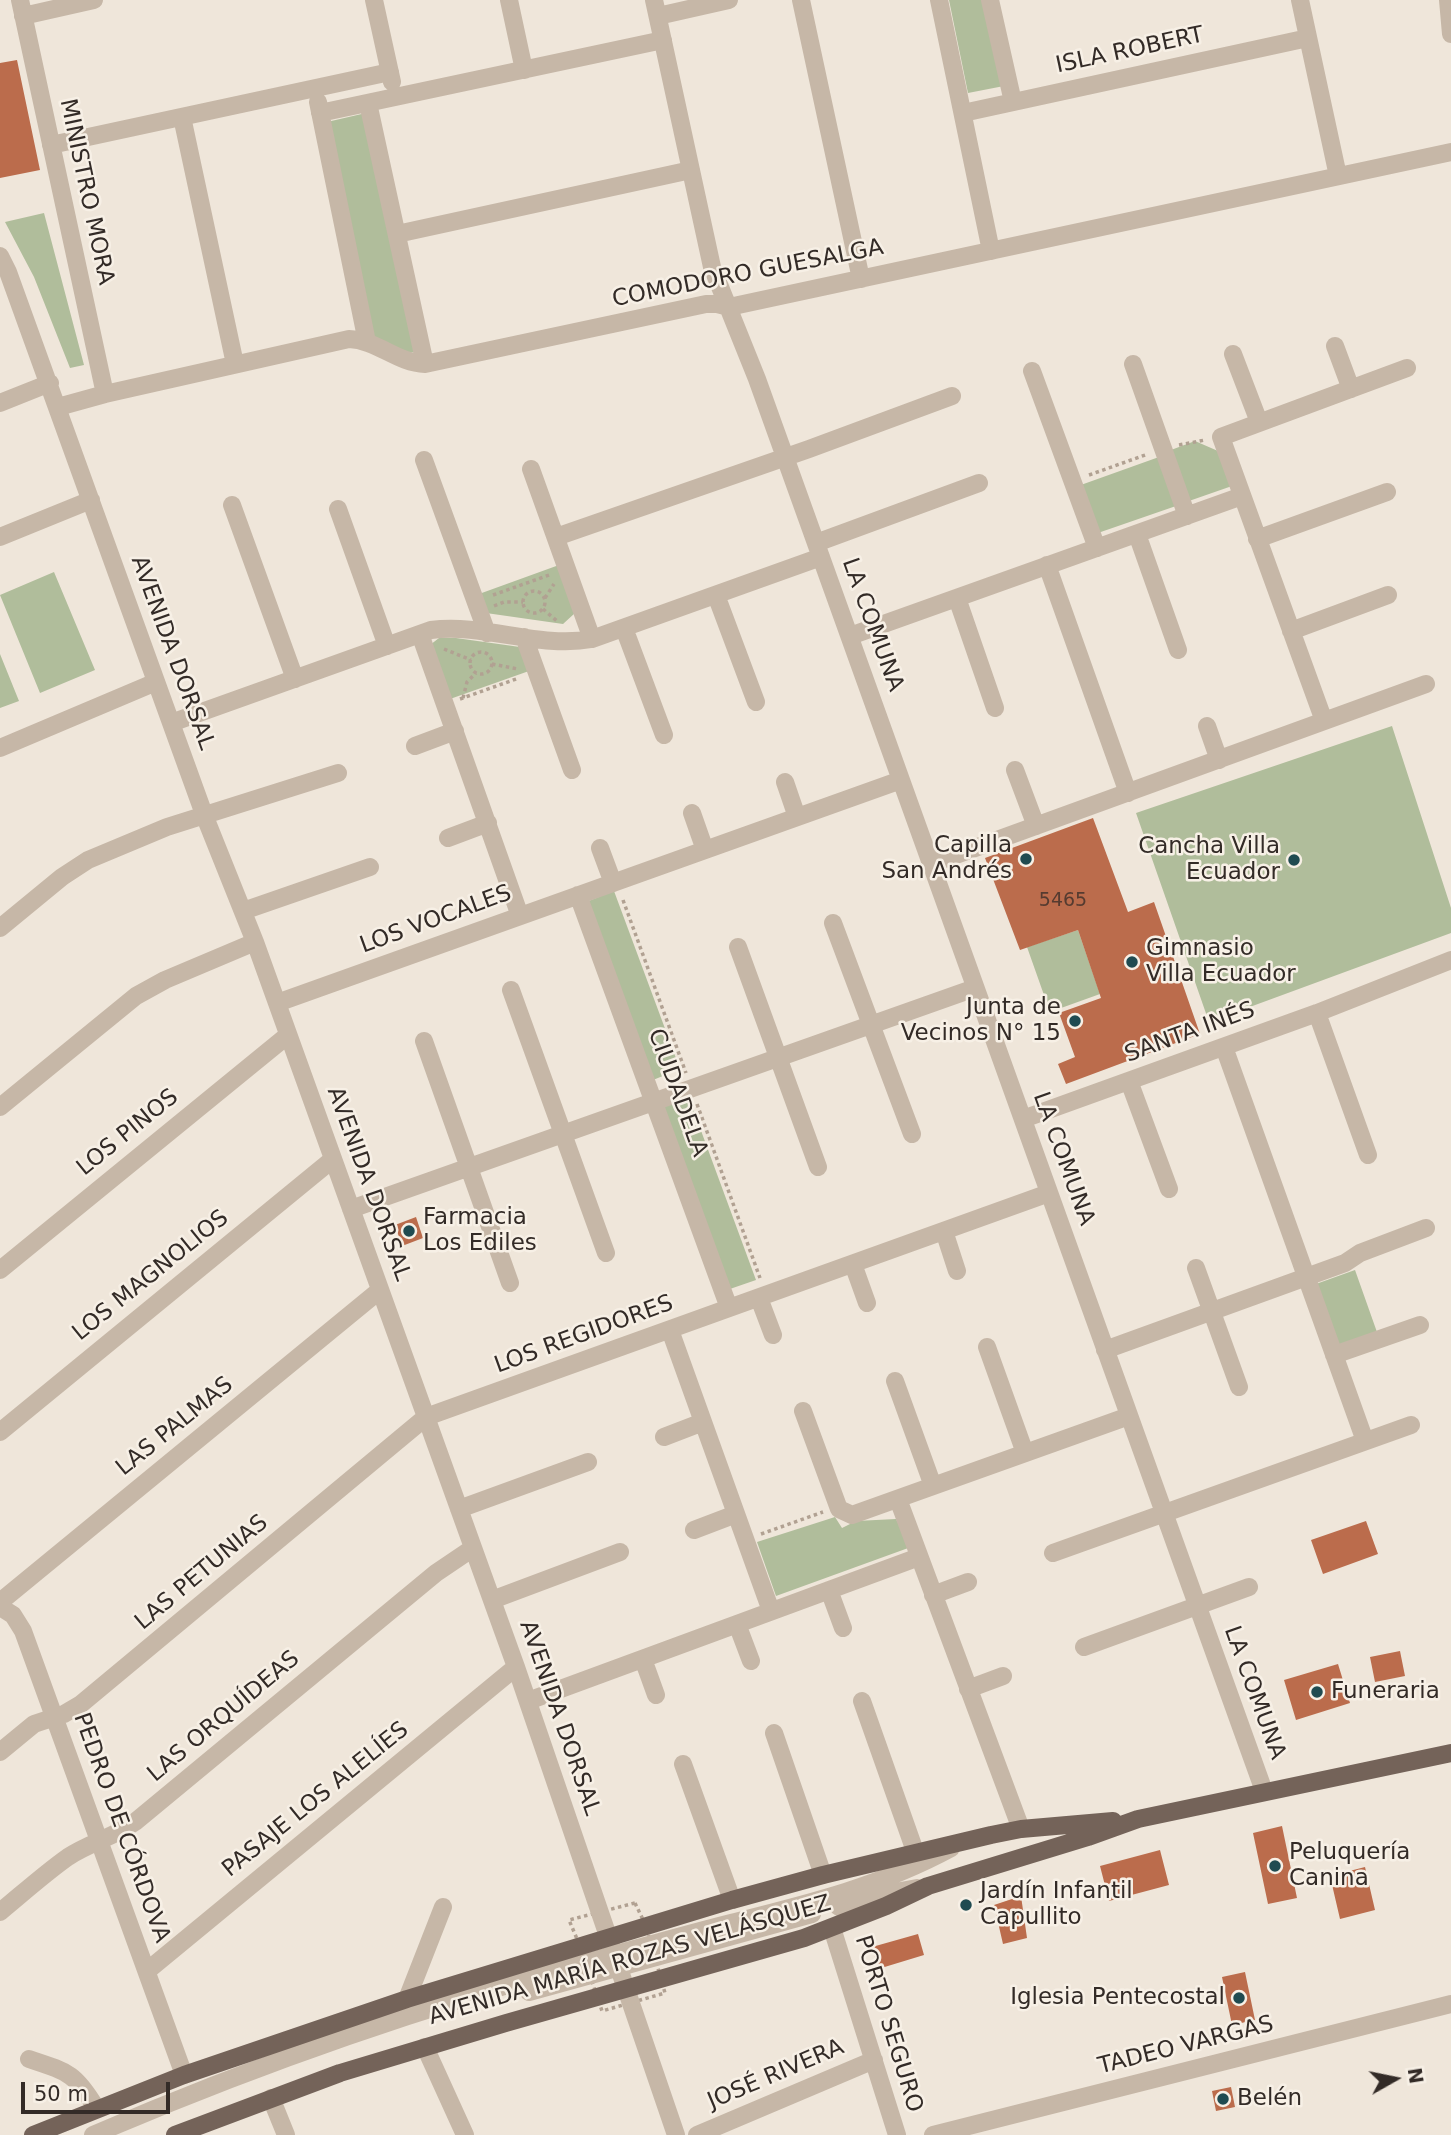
<!DOCTYPE html>
<meta charset="utf-8">
<style>
body{margin:0}
#map{position:relative;width:1451px;height:2135px;overflow:hidden;background:#efe6da;font-family:"DejaVu Sans",sans-serif}
canvas{display:block}
.north{position:absolute;left:1360px;top:2044px;width:70px;height:70px;-webkit-text-stroke:5px #f7f0e6;paint-order:stroke;rotate:81deg;font-size:19px;font-weight:700;line-height:28px;text-align:center;color:#332b27}
.north::after{content:'';display:block;margin:auto;width:24px;height:32px;background:#332b27;clip-path:polygon(50% 0,100% 100%,50% 72%,0 100%)}
.scale{position:absolute;left:21px;top:2082px;width:149px;height:32px;box-sizing:border-box;border:4px solid #332b27;border-top:0;padding-left:9px;font-size:21px;line-height:24px;white-space:nowrap;color:#332b27;-webkit-text-stroke:5px #f7f0e6;paint-order:stroke}
</style>
<div id="map">
<canvas width="1451" height="2135"></canvas>
<div class="north">N</div>
<div class="scale">50 m</div>
</div>
<script>
const g = document.querySelector('canvas').getContext('2d');
g.lineJoin = 'round';
function fill(path, color) {
  g.fillStyle = color;
  g.fill(path, 'evenodd');
}
function trace(path, color, width, dash) {
  g.strokeStyle = color;
  g.lineWidth = width;
  g.lineCap = dash ? 'butt' : 'round';
  g.setLineDash(dash || []);
  g.stroke(path);
}
function drawText(font, color, halo, rows, align = 'center') {
  g.font = font + ' "DejaVu Sans",sans-serif';
  g.lineWidth = 5;
  g.setLineDash([]);
  g.textBaseline = 'middle';
  g.strokeStyle = halo;
  g.fillStyle = color;
  for (const [text, x, y, turn = 0] of rows) {
    g.save();
    g.translate(x, y);
    g.rotate((+turn || 0) * Math.PI / 180);
    g.textAlign = isNaN(turn) ? turn : align;
    if (halo) g.strokeText(text, 0, 0);
    g.fillText(text, 0, 0);
    g.restore();
  }
}
fill(new Path2D(`
 M 949,0 L 986,0 L 1004,86 L 968,93 Z
 M 366,113 L 417,352 L 406,353 L 370,336 L 327,122 Z
 M 44,213 L 84,365 L 70,368 L 34,277 L 5,222 Z
 M 1195,441 L 1218,451 L 1232,486 L 1189,501 L 1171,450 Z
 M 1159,457 L 1176,506 L 1095,534 L 1078,486 Z
 M 559,565 L 575,613 L 563,624 L 486,613 L 479,594 Z
 M 54,572 L 95,670 L 40,693 L 0,595 Z
 M 439,638 L 456,638 L 520,647 L 529,671 L 450,699 L 430,645 Z
 M 0,654 L 19,701 L 0,708 Z
 M 1392,726 L 1451,908 L 1451,933 L 1209,1022 L 1136,813 Z
 M 614,891 L 680,1069 L 653,1080 L 586,902 Z
 M 1078,930 L 1100,994 L 1050,1012 L 1027,947 Z
 M 689,1098 L 756,1280 L 727,1290 L 662,1107 Z
 M 1355,1270 L 1378,1335 L 1338,1349 L 1316,1284 Z
 M 835,1517 L 842,1528 L 856,1521 L 896,1519 L 911,1547 L 776,1596 L 757,1542 Z`), '#b0bd9b');
fill(new Path2D(`
 M 17,60 L 40,170 L 0,178 L 0,63 Z
 M 1093,818 L 1128,912 L 1154,902 L 1200,1034 L 1066,1084 L 1058,1064 L 1075,1057 L 1059,1013 L 1101,998 L 1078,930 L 1020,950 L 985,858 Z
 M 416,1217 L 423,1238 L 402,1246 L 395,1225 Z
 M 1366,1521 L 1378,1554 L 1323,1574 L 1311,1540 Z
 M 1400,1651 L 1405,1676 L 1375,1682 L 1370,1657 Z
 M 1338,1664 L 1350,1703 L 1296,1720 L 1284,1680 Z
 M 1282,1826 L 1297,1898 L 1268,1904 L 1253,1833 Z
 M 1160,1850 L 1169,1885 L 1109,1901 L 1100,1866 Z
 M 1365,1867 L 1375,1910 L 1340,1919 L 1330,1876 Z
 M 1021,1896 L 1027,1938 L 1003,1944 L 994,1905 Z
 M 918,1934 L 924,1955 L 878,1969 L 872,1947 Z
 M 1245,1972 L 1255,2020 L 1232,2025 L 1222,1977 Z
 M 1231,2087 L 1235,2107 L 1216,2111 L 1212,2091 Z`), '#bb6c4c');
trace(new Path2D(`
 M 1179,445 L 1205,440
 M 1089,475 L 1148,454
 M523 602a11 11 0 1 1 22 0a11 11 0 1 1-22 0Z
 M 493,595 L 552,574
 M 545,598 L 554,584
 M 494,606 L 504,602 L 523,602
 M 543,609 L 557,621
 M 444,649 L 471,660
 M470 663a11 11 0 1 1 22 0a11 11 0 1 1-22 0Z
 M 492,664 L 518,669
 M 463,698 L 467,682 L 476,673
 M 460,699 L 519,678
 M 623,900 L 686,1073
 M 697,1104 L 760,1278
 M 761,1534 L 823,1512
 M 635,1903 L 646,1926 L 665,1993 L 602,2011 L 580,1946 L 569,1920 Z`), '#b1a192', 3.5, [3.5, 3.5]);
trace(new Path2D(`
 M 20,0 L 105,394
 M 374,0 L 392,82
 M 509,0 L 524,70
 M 654,0 L 712,267 L 757,379 L 1264,1791
 M 801,0 L 861,279
 M 939,0 L 991,251
 M 990,0 L 1013,102
 M 1300,0 L 1338,176
 M 1448,0 L 1451,34
 M 23,16 L 94,0
 M 658,16 L 729,0
 M 318,102 L 367,342
 M 368,103 L 425,364
 M 320,113 L 663,40
 M 963,113 L 1308,38
 M 182,117 L 235,364
 M 51,145 L 390,72
 M 397,234 L 691,170
 M 0,256 L 8,272 L 205,817 L 255,942 L 516,1667 L 676,2135
 M 1335,346 L 1351,389
 M 1233,354 L 1259,422
 M 1133,364 L 1187,516
 M 1032,371 L 1097,548
 M 0,403 L 50,383
 M 58,407 L 105,394 L 349,339 C 377,340 397,363 425,364 L 706,304 L 717,304 L 729,307 L 1451,152
 M 424,460 L 487,633
 M 531,469 L 592,639
 M 232,505 L 295,679
 M 338,509 L 387,646
 M 1137,534 L 1178,650
 M 0,537 L 91,500
 M 556,537 L 809,449 L 952,396
 M 1257,539 L 1387,492
 M 816,543 L 979,483
 M 1047,565 L 1128,793
 M 716,595 L 756,702
 M 957,598 L 995,708
 M 624,628 L 664,735
 M 1291,631 L 1388,595
 M 420,634 L 520,916
 M 850,636 L 1242,496
 M 524,637 L 572,770
 M 1324,721 L 1221,437 L 1407,368
 M 171,723 L 431,630 C 485,623 539,649 592,639 L 821,557
 M 1207,726 L 1219,760
 M 415,746 L 455,731
 M 0,748 L 156,682
 M 1015,770 L 1036,826
 M 785,782 L 797,817
 M 692,813 L 705,850
 M 448,838 L 488,823
 M 600,848 L 613,883
 M 931,864 L 1426,684
 M 578,895 L 729,1308
 M 243,911 L 370,867
 M 833,923 L 912,1134
 M 0,928 L 62,877 L 88,860 L 167,827 L 338,773
 M 738,947 L 818,1167
 M 511,990 L 606,1253
 M 277,1003 L 901,780
 M 1317,1013 L 1368,1155
 M 424,1041 L 510,1283
 M 1224,1047 L 1365,1441
 M 1129,1081 L 1169,1189
 M 0,1107 L 136,996 L 165,980 L 255,942
 M 1023,1119 L 1317,1013 L 1451,960
 M 351,1209 L 975,988
 M 944,1231 L 957,1271
 M 853,1264 L 867,1303
 M 1196,1268 L 1239,1387
 M 0,1270 L 288,1035
 M 759,1298 L 773,1335
 M 670,1330 L 771,1611
 M 987,1347 L 1025,1453
 M 1105,1350 L 1345,1263 L 1360,1253 L 1426,1228
 M 1334,1355 L 1420,1325
 M 895,1381 L 933,1486
 M 803,1411 L 839,1509 L 852,1515 L 1129,1416
 M 0,1432 L 333,1159
 M 664,1437 L 703,1422
 M 898,1499 L 1021,1829
 M 459,1509 L 588,1462
 M 694,1530 L 736,1514
 M 1053,1553 L 1411,1425
 M 829,1590 L 843,1628
 M 933,1595 L 968,1582
 M 492,1600 L 620,1552
 M 0,1602 L 380,1290
 M 0,1607 L 13,1615 L 23,1631 L 184,2075
 M 737,1624 L 751,1661
 M 1084,1647 L 1249,1587
 M 643,1659 L 656,1695
 M 968,1689 L 1003,1676
 M 528,1701 L 919,1557
 M 862,1701 L 916,1854
 M 774,1733 L 823,1875
 M 0,1752 L 34,1724 L 64,1714 L 81,1704 L 426,1417 L 1049,1193
 M 683,1764 L 732,1900
 M 839,1907 L 885,1894 L 917,1888
 M 0,1912 C 22,1894 44,1874 68,1857 C 89,1843 114,1837 135,1822 L 436,1573 L 473,1548
 M 832,1928 L 897,2135
 M 147,1971 L 516,1667
 M 529,1992 L 812,1914
 M 407,1999 L 443,1907
 M 425,2047 L 465,2135
 M 29,2059 C 68,2072 75,2073 96,2108
 M 271,2098 L 286,2135
 M 93,2135 C 253,2066 419,2008 588,1962 C 635,1949 683,1935 731,1923 C 807,1904 881,1886 951,1848
 M 697,2135 L 874,2060
 M 933,2135 L 1451,2004`), '#c6b7a7', 18);
trace(new Path2D(`
 M 33,2135 L 184,2075 L 407,1999 L 732,1900 L 823,1875 L 991,1835 L 1021,1829 L 1113,1821
 M 175,2135 L 340,2073 L 506,2023 L 804,1938 L 886,1906 L 928,1886 L 1088,1837 L 1138,1819 L 1451,1753`), '#746359', 18);
for (const [x, y, r, color] of [
 [1026,859,7,"#204b51"],
 [1294,860,7,"#204b51"],
 [1132,962,7,"#204b51"],
 [1075,1021,7,"#204b51"],
 [409,1231,7,"#204b51"],
 [1317,1692,7,"#204b51"],
 [1275,1866,7,"#204b51"],
 [966,1905,7,"#204b51"],
 [1239,1998,7,"#204b51"],
 [1223,2099,7,"#204b51"]
]) {
  const dot = new Path2D();
  dot.arc(x, y, r, 0, 2 * Math.PI);
  g.fillStyle = color;
  g.fill(dot);
  trace(dot, '#f7f0e6', 2.5);
}
drawText('19px', '#553b30', null, [
 ["5465",1063,901]
]);
drawText('23px', '#332b27', '#f7f0e6', [
 ["ISLA ROBERT",1130,51,-12],
 ["MINISTRO MORA",86,192,78],
 ["COMODORO GUESALGA",748,274,-11],
 ["LA COMUNA",872,625,70],
 ["AVENIDA DORSAL",172,653,70],
 ["LOS VOCALES",436,920,-20],
 ["SANTA INÉS",1190,1033,-20],
 ["CIUDADELA",677,1093,70],
 ["LOS PINOS",128,1133,-39],
 ["LA COMUNA",1063,1159,70],
 ["AVENIDA DORSAL",368,1184,70],
 ["LOS MAGNOLIOS",151,1276,-39],
 ["LOS REGIDORES",584,1335,-20],
 ["LAS PALMAS",175,1427,-39],
 ["LAS PETUNIAS",202,1573,-40],
 ["LA COMUNA",1254,1693,70],
 ["LAS ORQUÍDEAS",224,1717,-40],
 ["AVENIDA DORSAL",559,1718,71],
 ["PASAJE LOS ALELÍES",316,1800,-39],
 ["PEDRO DE CÓRDOVA",121,1828,70],
 ["AVENIDA MARÍA ROZAS VELÁSQUEZ",630,1961,-16],
 ["PORTO SEGURO",888,2024,73],
 ["TADEO VARGAS",1186,2046,-14],
 ["JOSÉ RIVERA",776,2075,-23]
]);
drawText('23px', '#332b27', '#f7f0e6', [
 ["Capilla",1012,846,"right"],
 ["San Andrés",1012,872,"right"],
 ["Cancha Villa",1280,847,"right"],
 ["Ecuador",1280,873,"right"],
 ["Gimnasio",1146,949],
 ["Villa Ecuador",1146,975],
 ["Junta de",1061,1008,"right"],
 ["Vecinos N° 15",1061,1034,"right"],
 ["Farmacia",423,1218],
 ["Los Ediles",423,1244],
 ["Funeraria",1331,1692],
 ["Peluquería",1289,1853],
 ["Canina",1289,1879],
 ["Jardín Infantil",980,1892],
 ["Capullito",980,1918],
 ["Iglesia Pentecostal",1225,1998,"right"],
 ["Belén",1237,2099]
], 'left');
</script>
